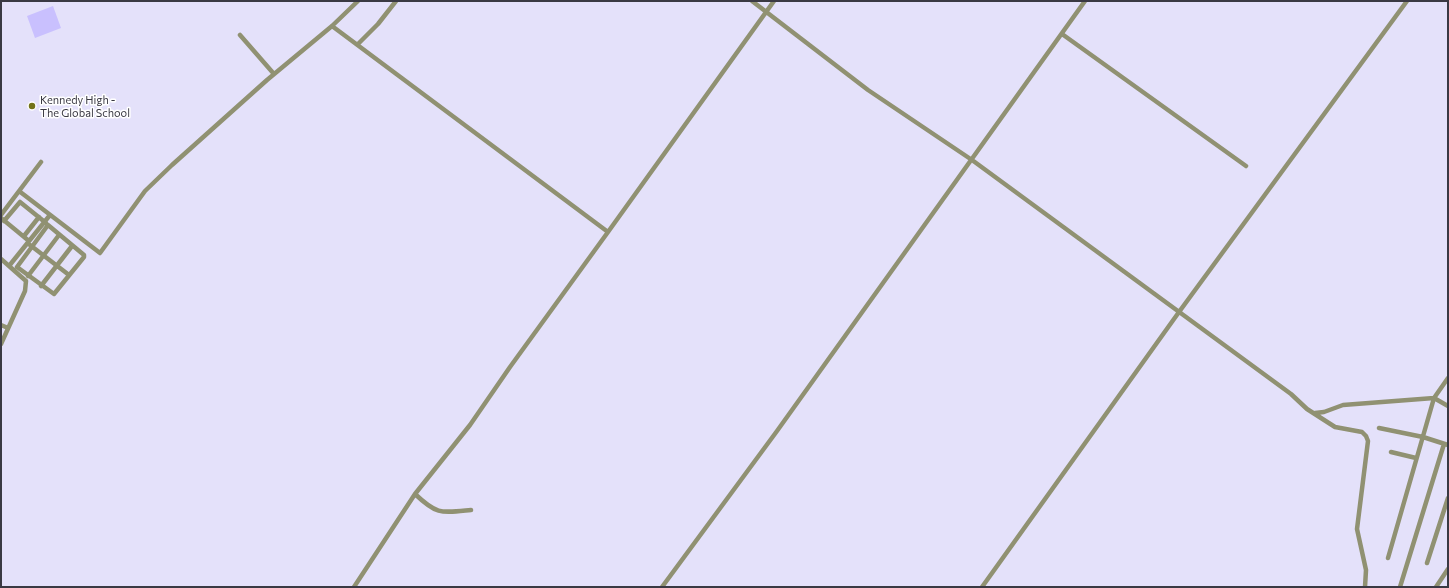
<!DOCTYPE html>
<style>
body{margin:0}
#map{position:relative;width:1449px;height:588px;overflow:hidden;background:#e4e1fa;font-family:Commissioner,sans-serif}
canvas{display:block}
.frame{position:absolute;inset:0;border:2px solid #3a3943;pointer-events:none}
</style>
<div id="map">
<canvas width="1449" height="588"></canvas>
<div class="frame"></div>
</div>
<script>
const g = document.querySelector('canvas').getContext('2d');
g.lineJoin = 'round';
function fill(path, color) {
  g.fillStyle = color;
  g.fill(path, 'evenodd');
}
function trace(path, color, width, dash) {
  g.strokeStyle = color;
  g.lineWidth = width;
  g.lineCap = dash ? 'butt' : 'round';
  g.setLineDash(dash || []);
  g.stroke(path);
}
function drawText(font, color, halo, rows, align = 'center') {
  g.font = font + ' Commissioner,sans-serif';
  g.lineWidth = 3;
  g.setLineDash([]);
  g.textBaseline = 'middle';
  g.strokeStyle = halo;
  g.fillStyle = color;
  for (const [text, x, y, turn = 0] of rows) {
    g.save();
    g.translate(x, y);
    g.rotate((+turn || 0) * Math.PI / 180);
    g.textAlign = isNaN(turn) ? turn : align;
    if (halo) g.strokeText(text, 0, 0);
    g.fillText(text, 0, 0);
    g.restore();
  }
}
fill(new Path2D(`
 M 53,6 L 61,28 L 35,38 L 27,16 Z`), '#c9c0fe');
trace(new Path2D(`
 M 752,1 L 868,90 L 972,160 L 1291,394 L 1307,409 L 1335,427 L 1362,432 L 1366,436 L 1368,441 L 1357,529 L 1366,570 L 1365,587
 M 332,26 L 608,232
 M 1062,34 L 1246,166
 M 240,35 L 274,74
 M 358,44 L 378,24 L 396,1
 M 19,191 L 100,253 L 145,191 L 172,165 L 267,80 L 332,26 L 358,1
 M 1,215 L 41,162
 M 1,218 L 29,241
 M 4,221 L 20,202 L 46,223
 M 48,225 L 84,255 L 84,257 L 54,294 L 17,267 Z
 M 24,236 L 39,217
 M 30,245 L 69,275
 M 1,259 L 9,266 L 50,215
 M 28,276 L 59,235
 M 41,286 L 72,246
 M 1,325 L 8,328
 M 1,344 L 25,291 L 26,281 L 9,266
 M 1315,413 L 1324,412 L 1343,405 L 1434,398 L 1448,406
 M 1379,428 L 1423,437 L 1448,445
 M 1391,452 L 1416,458
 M 415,494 C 437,515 441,513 471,510
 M 1388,558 L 1434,398 L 1448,378
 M 1427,563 L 1448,498
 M 354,587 L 415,494 L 470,425 L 510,367 L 608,232 L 774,1
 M 662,587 L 777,431 L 1085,1
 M 982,587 L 1179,312 L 1407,1
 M 1400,587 L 1444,444
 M 1436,587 L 1448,569`), '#909172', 4.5);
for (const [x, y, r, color] of [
 [32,106,4,"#737319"]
]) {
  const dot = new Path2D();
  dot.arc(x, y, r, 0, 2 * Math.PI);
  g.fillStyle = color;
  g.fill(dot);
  trace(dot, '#fff', 1.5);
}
drawText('11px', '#3a3943', '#fff', [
 ["Kennedy High -",40,100],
 ["The Global School",40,113]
], 'left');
</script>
